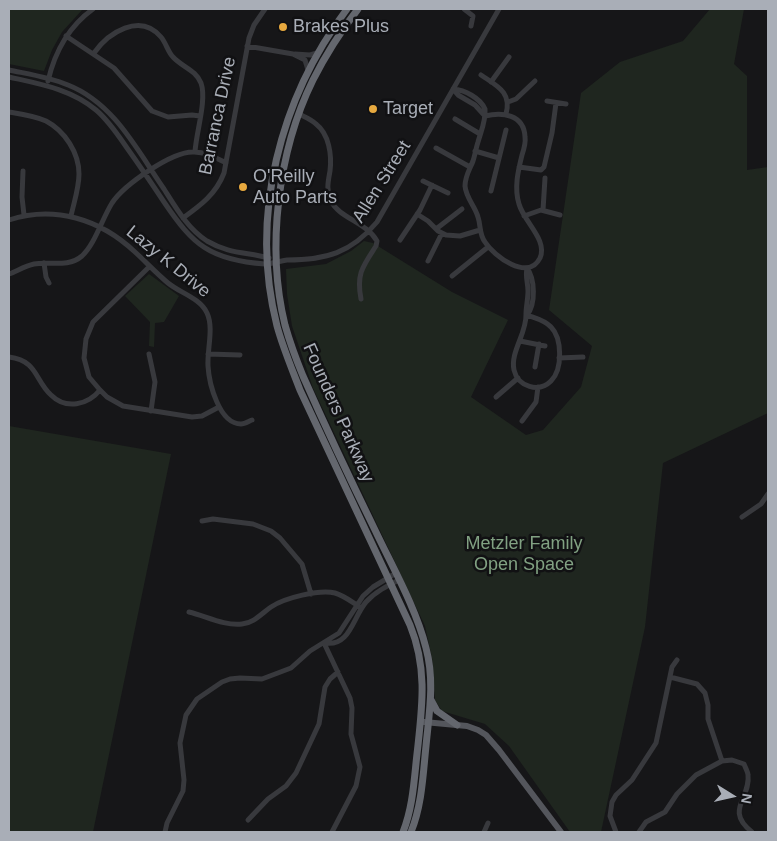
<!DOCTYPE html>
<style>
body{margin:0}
#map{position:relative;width:777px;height:841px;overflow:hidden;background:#161618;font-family:Arial,sans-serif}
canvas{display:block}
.frame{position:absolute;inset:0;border:10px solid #a9aeb7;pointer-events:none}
.north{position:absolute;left:707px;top:771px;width:50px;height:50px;-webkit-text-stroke:4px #111113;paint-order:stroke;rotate:100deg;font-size:14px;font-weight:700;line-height:20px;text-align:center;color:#a9aeb7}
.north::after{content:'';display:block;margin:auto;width:18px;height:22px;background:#a9aeb7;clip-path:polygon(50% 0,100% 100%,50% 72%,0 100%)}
</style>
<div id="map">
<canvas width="777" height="841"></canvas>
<div class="frame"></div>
<div class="north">N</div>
</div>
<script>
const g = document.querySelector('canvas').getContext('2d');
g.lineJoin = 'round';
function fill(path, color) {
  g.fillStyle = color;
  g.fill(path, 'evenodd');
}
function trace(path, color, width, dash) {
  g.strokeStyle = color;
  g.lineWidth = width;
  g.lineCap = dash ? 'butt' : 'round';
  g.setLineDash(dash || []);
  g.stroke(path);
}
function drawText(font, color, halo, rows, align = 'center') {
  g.font = font + ' Arial,sans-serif';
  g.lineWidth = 5;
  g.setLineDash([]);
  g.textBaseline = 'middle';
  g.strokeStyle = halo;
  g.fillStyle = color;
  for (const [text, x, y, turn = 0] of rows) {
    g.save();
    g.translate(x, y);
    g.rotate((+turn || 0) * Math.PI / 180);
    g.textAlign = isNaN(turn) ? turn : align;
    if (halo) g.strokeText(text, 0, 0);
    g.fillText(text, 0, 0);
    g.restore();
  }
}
fill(new Path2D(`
 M 9,9 L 83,9 L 62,32 L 52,50 L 44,71 L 9,64 Z
 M 710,9 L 744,9 L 734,64 L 747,76 L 747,170 L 768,167 L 768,413 L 663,463 L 645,627 L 601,832 L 570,832 L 509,746 L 485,724 L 442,711 L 435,700 L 432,658 L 425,626 L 313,388 L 292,326 L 287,294 L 286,269 L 326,264 L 351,251 L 364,241 L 373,243 L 452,292 L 508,320 L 471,397 L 526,435 L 543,430 L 581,387 L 592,346 L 549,310 L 581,93 L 620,62 L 683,41 Z
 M 149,274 L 179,296 L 164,322 L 155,323 L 154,347 L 149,346 L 150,322 L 125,296 Z
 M 9,426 L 171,454 L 93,832 L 9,832 Z`), '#1f261f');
trace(new Path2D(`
 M 464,9 L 473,16 L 471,26
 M 66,36 L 114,68 L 152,111 L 168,117 L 192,115 L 200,116
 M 247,46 L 293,54 L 305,60 L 308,70
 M 94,53 C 108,33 140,12 161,37 C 166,43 168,52 173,57 C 182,67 196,70 201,83 C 207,100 196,133 195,152
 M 295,54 L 310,55 L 317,53
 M 9,70 C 28,74 49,77 68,85 C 114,103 137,150 164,189 C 176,208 188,229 207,241 C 229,254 247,252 269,258
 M 481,75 C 497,86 512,92 506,114
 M 9,77 C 40,84 71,89 96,110 C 109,121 118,135 127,148 C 140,166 152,184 164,202 C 193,245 210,260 265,264 C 272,264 279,261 287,260 C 326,260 351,253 377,222 L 499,9
 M 48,81 C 55,51 68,27 93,9
 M 491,82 L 509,57
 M 453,89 C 465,90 480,98 485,109 C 486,121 481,131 478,142 C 476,148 475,155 473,161 C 470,169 465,176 465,186 C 466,198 475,206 478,217 C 481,226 479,234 485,242 C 494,256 528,282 540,258 C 548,240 524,222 519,204 C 514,188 518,171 522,155 C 524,149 526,143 525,137 C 524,114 502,112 485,116
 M 453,89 L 458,95 L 475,105 L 485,116
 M 547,101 L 566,104
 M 508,102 L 516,99 L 535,81
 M 9,112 C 21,114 35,116 46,121 C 65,131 79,153 79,174 C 79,188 74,202 71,216
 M 299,114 C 305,117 311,119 316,124 C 329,134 332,155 330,171 C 328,182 326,190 331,201 C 339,218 366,222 377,241 L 376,246 C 363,266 356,274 361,299
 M 455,119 L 480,134
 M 436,148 L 470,167
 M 475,151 L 499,158
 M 519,167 L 541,170 L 544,167 L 552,133 L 556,103
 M 23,171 L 22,197 L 24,215
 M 423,181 L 448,193
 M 491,191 L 506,130
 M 543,210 L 545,178
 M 417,214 L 428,221 L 438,231 L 446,235 L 460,236 L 480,230
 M 524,216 L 541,210 L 560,215
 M 183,218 C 201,205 216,194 224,173 L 249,38 L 254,25 L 265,9
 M 9,220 C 54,205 100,219 135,252 C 146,262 156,273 168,283 C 180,293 200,298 207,313 C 214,328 207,349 208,366 C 209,383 219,424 241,424 C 245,424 249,421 252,420
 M 436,229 L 462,209
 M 400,240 L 420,210 L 432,185
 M 428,261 L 442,233
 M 44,263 L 46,277 L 49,283
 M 149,267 L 93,322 L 86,339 L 84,358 L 89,377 L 100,390 L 107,397 L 123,406 L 192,417 L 202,416 L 219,407
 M 9,274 C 17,271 25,266 34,264 C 49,261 68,268 82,256 C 95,244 102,219 112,203 C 124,185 172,151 194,152 C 206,152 216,158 226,163
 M 452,276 L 488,247
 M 527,315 C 535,318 545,320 551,327 C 562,338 563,369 551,381 C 539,393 518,387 514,370 C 510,352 527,333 526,314 C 526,307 528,299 528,291 C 528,283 525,276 527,268
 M 527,315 C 536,304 535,279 527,268
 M 520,341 L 545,346
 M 149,354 L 155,382 L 151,411
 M 208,354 L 240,355
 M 9,357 C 38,361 34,379 51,395 C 66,410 88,405 100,390
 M 559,358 L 583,357
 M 535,367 L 539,344
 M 496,397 L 518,378
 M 522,421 L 536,402 L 538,387
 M 742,517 L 761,504 L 768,494
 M 202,521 L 213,519 L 253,524 L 271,531 L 280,538 L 302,564 L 311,594
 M 189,612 C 206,616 224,626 242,624 C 254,623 262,613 271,607 C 284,598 320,589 335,593 C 345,596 353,603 362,608
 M 324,643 L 350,698 L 352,708 L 351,734 L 360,767 L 356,786 L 332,832
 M 325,643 C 350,647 353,617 366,602 C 375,592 387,586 399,580
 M 670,677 L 697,684 L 705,693 L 708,705 L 708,719 L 722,761 L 732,760 L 744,764 C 745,767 748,772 748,775 C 751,798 724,810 752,832
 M 248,820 L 268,799 L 286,786 L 296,773 L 319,724 L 325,687 L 330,679 L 338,672
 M 165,832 L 167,823 L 183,791 L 184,780 L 180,743 L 186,715 L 197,699 L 222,682 L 230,679 L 240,678 L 262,679 L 291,668 L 310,651 L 339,633 L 363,596 L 373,587 L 396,573
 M 484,832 L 488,823
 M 616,832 L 610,816 L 612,802 L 616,795 L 632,780 L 656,743 L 672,667 L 677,660
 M 639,832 L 646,822 L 665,812 L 677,794 L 696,775 L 722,761`), '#38393d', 5);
trace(new Path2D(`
 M 424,722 L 467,726 L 478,730 L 486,735 L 499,750 L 561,832`), '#54565c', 6);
trace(new Path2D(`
 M 347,9 C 280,98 249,216 277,326 C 283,348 292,369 300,390 L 410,625 C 428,669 422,708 417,754 C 414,780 413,807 403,832
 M 358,9 C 341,31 326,54 313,80 C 278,151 266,248 285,325 C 290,343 296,359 303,376 C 326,428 350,479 375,530 C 393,568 416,608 426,648 C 435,681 429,714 426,746 C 423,775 422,805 411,832
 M 431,700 L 437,711 L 457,725`), '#64676e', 7);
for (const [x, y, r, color] of [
 [283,27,5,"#e7a93f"],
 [373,109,5,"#e7a93f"],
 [243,187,5,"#e7a93f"]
]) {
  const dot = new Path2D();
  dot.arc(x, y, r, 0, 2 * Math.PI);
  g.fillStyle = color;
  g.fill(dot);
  trace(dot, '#111113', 2);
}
drawText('18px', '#a9aeb7', '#111113', [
 ["Brakes Plus",293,27],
 ["Target",383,109],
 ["O'Reilly",253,177],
 ["Auto Parts",253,198]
], 'left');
drawText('18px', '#a9aeb7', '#111113', [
 ["Barranca Drive",218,116,-78],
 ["Allen Street",382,182,-58],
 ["Lazy K Drive",168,262,39],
 ["Founders Parkway",338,413,66]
]);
drawText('18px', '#81a182', '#111113', [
 ["Metzler Family",524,544],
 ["Open Space",524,565]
]);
</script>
